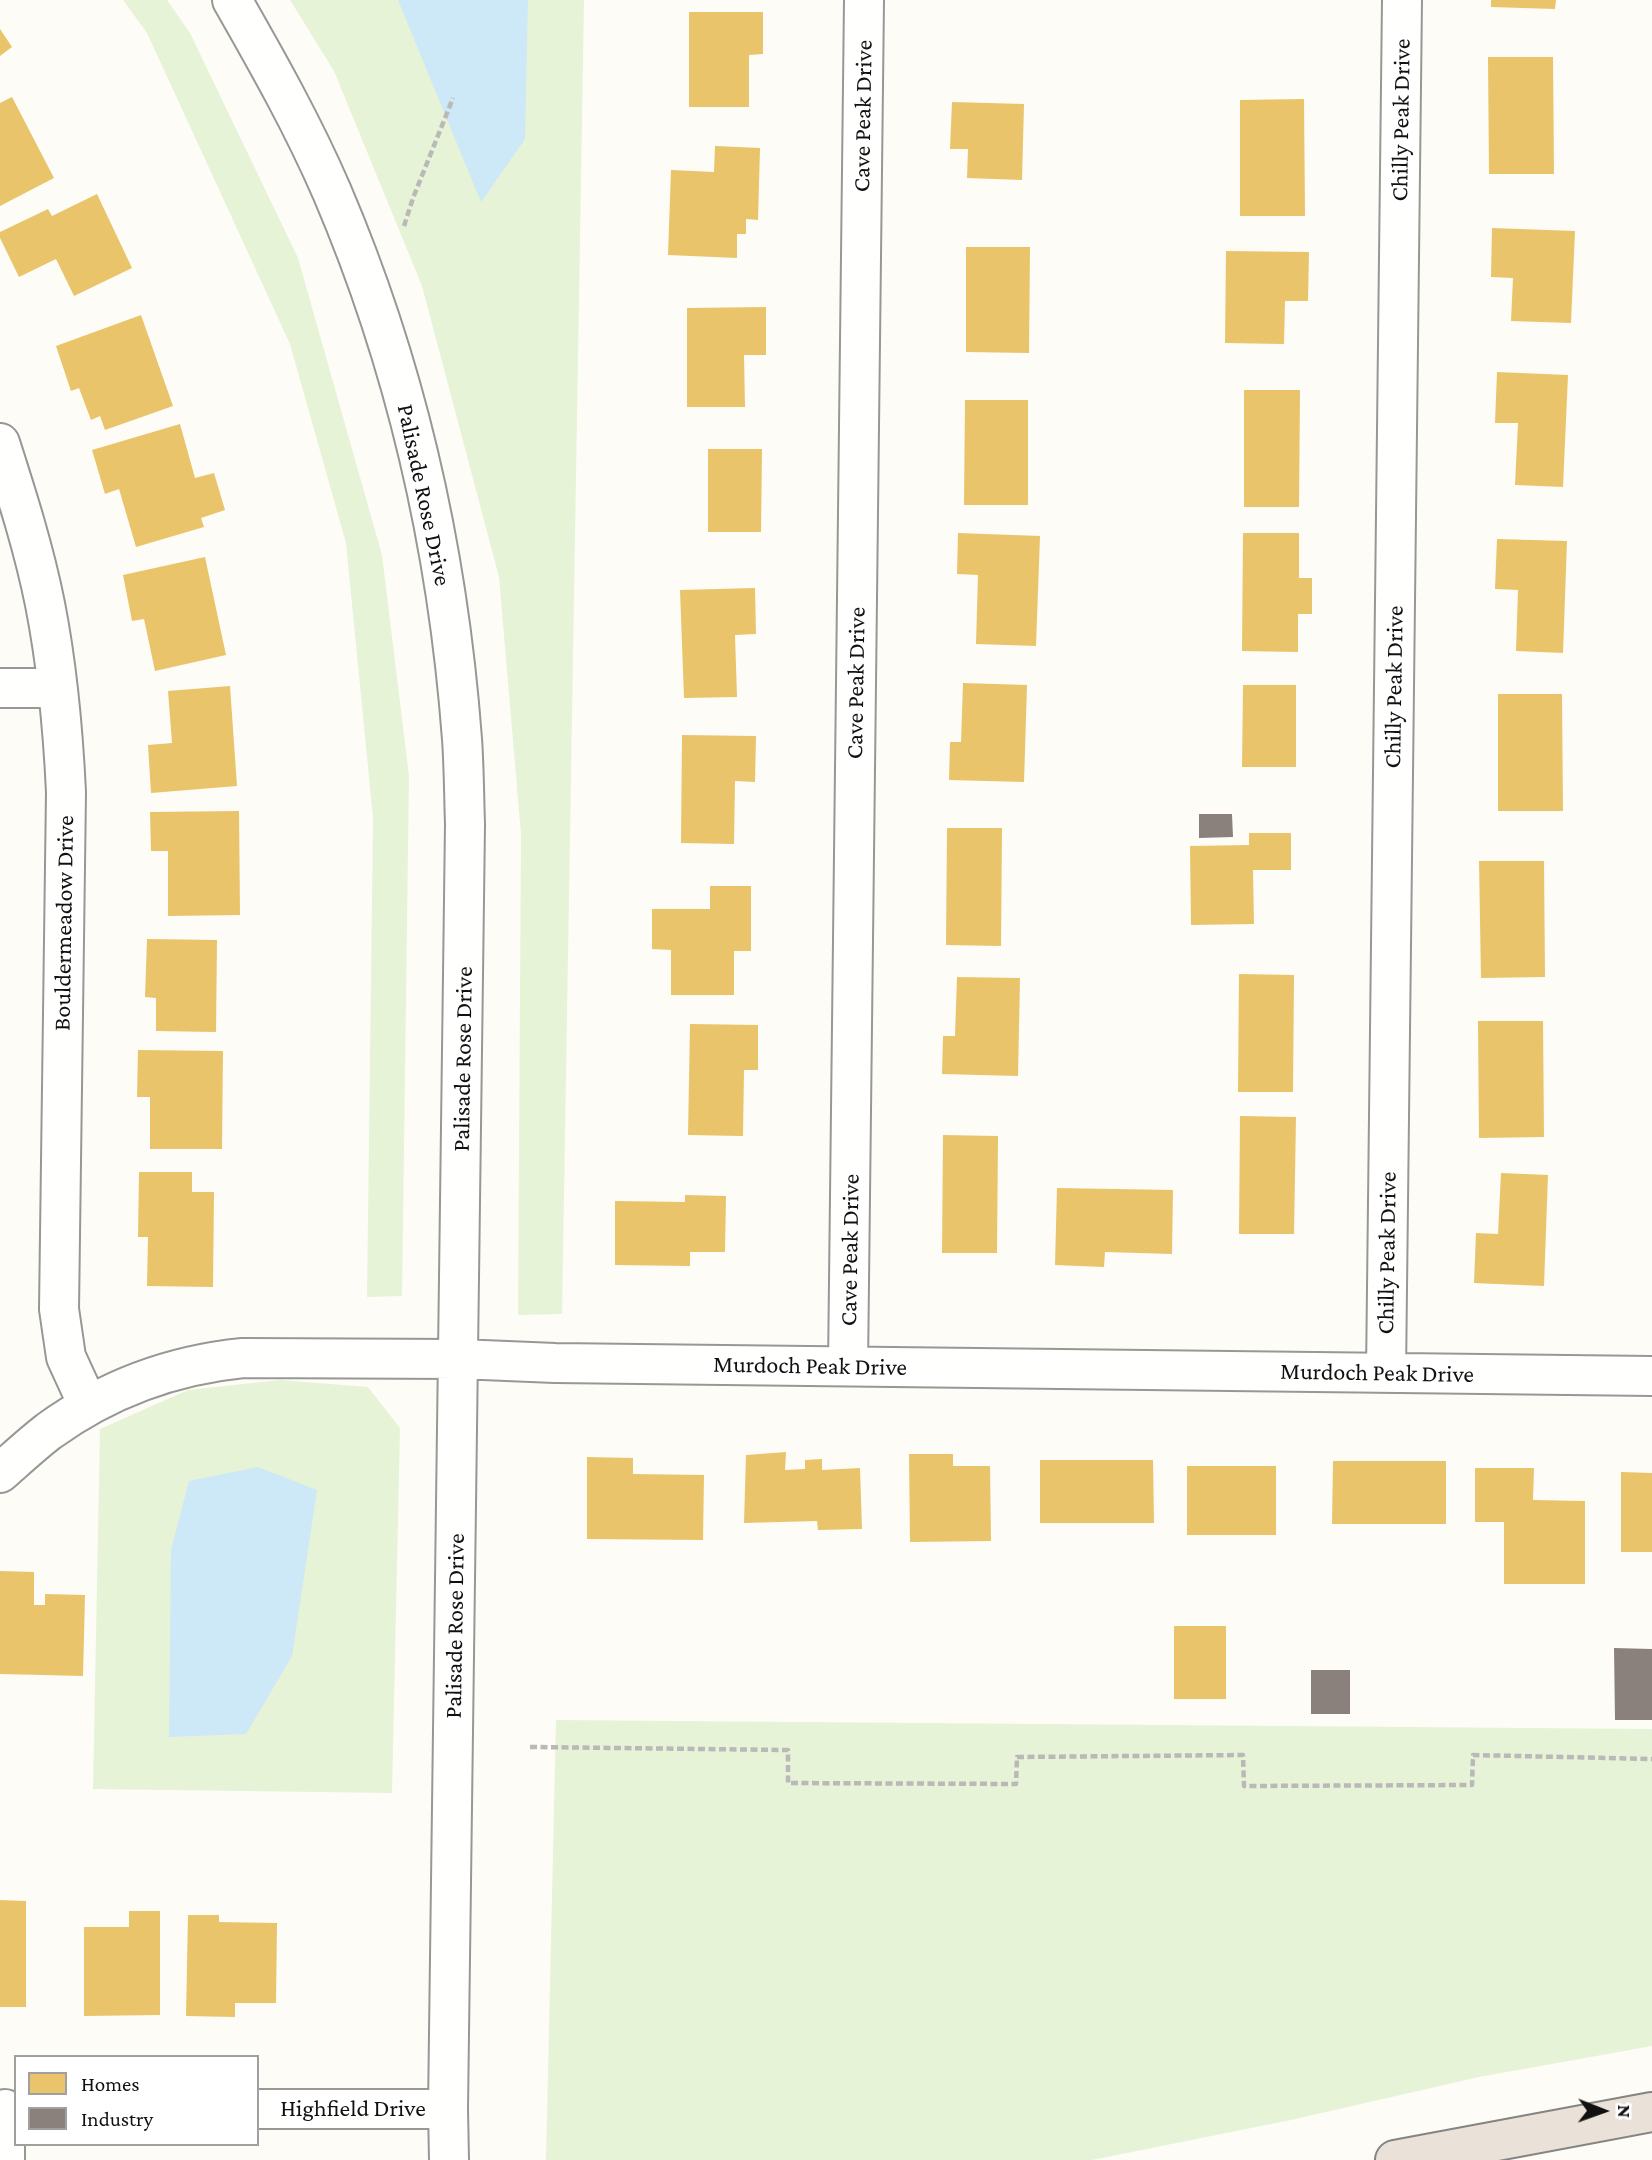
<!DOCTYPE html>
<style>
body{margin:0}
#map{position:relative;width:1652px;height:2160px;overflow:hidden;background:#fdfcf7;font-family:"Crimson Pro",serif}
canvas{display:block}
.legend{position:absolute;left:14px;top:2055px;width:245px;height:91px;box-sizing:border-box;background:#fff;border:2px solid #a0a0a0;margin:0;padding:9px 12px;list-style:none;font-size:21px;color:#111}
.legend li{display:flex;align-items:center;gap:14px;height:35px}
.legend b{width:35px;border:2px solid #a0a0a0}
.north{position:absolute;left:1568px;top:2076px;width:70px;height:70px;-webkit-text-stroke:5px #fff;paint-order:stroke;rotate:91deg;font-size:19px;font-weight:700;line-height:28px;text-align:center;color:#111}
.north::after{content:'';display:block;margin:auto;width:24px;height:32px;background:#111;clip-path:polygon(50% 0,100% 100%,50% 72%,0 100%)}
</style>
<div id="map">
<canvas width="1652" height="2160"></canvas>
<ul class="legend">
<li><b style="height:19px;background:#e9c46a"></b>Homes</li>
<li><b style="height:19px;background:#8a817c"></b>Industry</li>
</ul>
<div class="north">N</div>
</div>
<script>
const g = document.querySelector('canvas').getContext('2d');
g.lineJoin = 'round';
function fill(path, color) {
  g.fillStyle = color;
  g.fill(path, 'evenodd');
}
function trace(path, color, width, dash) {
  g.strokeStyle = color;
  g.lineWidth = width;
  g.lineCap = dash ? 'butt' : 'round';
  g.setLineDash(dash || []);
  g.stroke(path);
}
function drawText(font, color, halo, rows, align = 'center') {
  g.font = font + ' "Crimson Pro",serif';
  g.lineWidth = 7;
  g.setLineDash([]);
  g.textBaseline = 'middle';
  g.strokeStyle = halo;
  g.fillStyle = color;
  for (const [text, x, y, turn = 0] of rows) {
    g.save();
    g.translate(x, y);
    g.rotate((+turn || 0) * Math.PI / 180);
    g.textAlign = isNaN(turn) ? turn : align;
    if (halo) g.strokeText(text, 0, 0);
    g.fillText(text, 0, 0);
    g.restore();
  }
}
fill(new Path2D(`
 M 123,0 L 167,0 L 190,33 L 298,258 L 382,555 L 409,776 L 402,1296 L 367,1297 L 373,818 L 346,543 L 290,344 L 147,33 Z
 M 290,0 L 584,0 L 562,1314 L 518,1315 L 521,834 L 499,577 L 422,286 L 334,71 Z
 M 280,1380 L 368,1387 L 400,1428 L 392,1793 L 93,1789 L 100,1429 L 188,1390 Z
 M 556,1720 L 1652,1729 L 1652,2046 L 1479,2077 L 1291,2120 L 1092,2160 L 546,2160 Z`), '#e7f3d7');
fill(new Path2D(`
 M 398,0 L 528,0 L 525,139 L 481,202 Z
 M 258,1467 L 317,1490 L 292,1656 L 246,1734 L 169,1737 L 171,1550 L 189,1481 Z`), '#cde8f7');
fill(new Path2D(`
 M 1491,0 L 1556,0 L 1555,9 L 1491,7 Z
 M 689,12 L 763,12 L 763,54 L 749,55 L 749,107 L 689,107 Z
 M 0,29 L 12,47 L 0,56 Z
 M 1488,57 L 1553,57 L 1554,174 L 1489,174 Z
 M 12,97 L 54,178 L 0,206 L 0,103 Z
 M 1304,99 L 1305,216 L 1240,216 L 1240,100 Z
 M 952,102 L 1024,104 L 1022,180 L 967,178 L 968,149 L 950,149 Z
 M 715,146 L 760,148 L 758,220 L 746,219 L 746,234 L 737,234 L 737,258 L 668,255 L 671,170 L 714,172 Z
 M 97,194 L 132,268 L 74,296 L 56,259 L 19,277 L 0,238 L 0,232 L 48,209 L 52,216 Z
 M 1492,228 L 1575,231 L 1571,323 L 1511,321 L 1513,278 L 1491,277 Z
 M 966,247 L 1030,247 L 1029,353 L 966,352 Z
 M 1226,251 L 1309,252 L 1308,301 L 1285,301 L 1284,344 L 1225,343 Z
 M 766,307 L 766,355 L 744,355 L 745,407 L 687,407 L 687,308 Z
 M 141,315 L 173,406 L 105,430 L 100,416 L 91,420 L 79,388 L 71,391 L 56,346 Z
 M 1497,372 L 1568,375 L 1563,487 L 1515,485 L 1518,423 L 1495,423 Z
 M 1244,390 L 1300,390 L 1299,507 L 1244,507 Z
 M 965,400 L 1028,400 L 1028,505 L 964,505 Z
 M 180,424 L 195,478 L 214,473 L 225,510 L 201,518 L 204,527 L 136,547 L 119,489 L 105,494 L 92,450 Z
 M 708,449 L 762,449 L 761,532 L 708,532 Z
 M 958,533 L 1040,536 L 1036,646 L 976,644 L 978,575 L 957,574 Z
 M 1243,533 L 1299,533 L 1299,578 L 1312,578 L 1312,614 L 1298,614 L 1298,652 L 1242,651 Z
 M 1497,539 L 1567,541 L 1563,653 L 1516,651 L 1518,590 L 1495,589 Z
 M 205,557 L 226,655 L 155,671 L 144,619 L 132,621 L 123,575 Z
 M 755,588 L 756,634 L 735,635 L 737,697 L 684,698 L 680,590 Z
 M 963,683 L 1027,685 L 1024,782 L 949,780 L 950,742 L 961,742 Z
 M 1243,685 L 1296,685 L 1296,767 L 1242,767 Z
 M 230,686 L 237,786 L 151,793 L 148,745 L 172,743 L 168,691 Z
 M 1498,694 L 1562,694 L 1563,811 L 1498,811 Z
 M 682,735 L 756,736 L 755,782 L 735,781 L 734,844 L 681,843 Z
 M 239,811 L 240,915 L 168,916 L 168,851 L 151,851 L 150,812 Z
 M 947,828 L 1002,828 L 1001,946 L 946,945 Z
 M 1249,833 L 1291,833 L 1291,870 L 1253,870 L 1254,924 L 1191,925 L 1190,846 L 1249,845 Z
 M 1479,861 L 1544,861 L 1545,977 L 1481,978 Z
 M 710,886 L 751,886 L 751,951 L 734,951 L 734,995 L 671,995 L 671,950 L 652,949 L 652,909 L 710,909 Z
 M 147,939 L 217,940 L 216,1032 L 156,1031 L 156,998 L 145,997 Z
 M 1239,974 L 1294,975 L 1293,1092 L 1238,1092 Z
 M 957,977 L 1020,978 L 1018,1076 L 942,1074 L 943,1036 L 955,1036 Z
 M 1478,1021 L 1543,1021 L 1544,1137 L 1479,1138 Z
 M 690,1024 L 758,1025 L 758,1070 L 744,1070 L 743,1136 L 688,1135 Z
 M 138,1050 L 223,1051 L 222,1149 L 150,1149 L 150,1097 L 137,1097 Z
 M 1240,1116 L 1296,1117 L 1294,1234 L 1239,1234 Z
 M 943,1135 L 998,1136 L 997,1253 L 942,1253 Z
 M 139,1172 L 192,1172 L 192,1192 L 214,1192 L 213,1287 L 147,1286 L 148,1237 L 138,1237 Z
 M 1501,1173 L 1548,1175 L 1544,1286 L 1474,1283 L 1476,1233 L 1498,1234 Z
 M 1057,1188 L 1173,1190 L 1172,1254 L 1105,1252 L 1104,1267 L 1055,1265 Z
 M 685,1195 L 726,1196 L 725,1252 L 690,1252 L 690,1266 L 615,1265 L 615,1201 L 685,1202 Z
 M 786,1452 L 785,1470 L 805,1469 L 805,1460 L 822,1459 L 822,1470 L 860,1468 L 862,1529 L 818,1530 L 817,1521 L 744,1523 L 746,1455 Z
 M 909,1454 L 953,1454 L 953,1466 L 990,1466 L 991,1541 L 910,1542 Z
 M 587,1457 L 633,1458 L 633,1474 L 704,1475 L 703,1540 L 587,1539 Z
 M 1040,1460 L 1153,1460 L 1154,1523 L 1040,1523 Z
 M 1333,1461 L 1446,1461 L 1446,1524 L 1332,1524 Z
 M 1187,1466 L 1276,1466 L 1276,1535 L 1187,1535 Z
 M 1475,1468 L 1534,1468 L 1533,1500 L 1585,1501 L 1585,1584 L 1504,1584 L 1504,1522 L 1475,1522 Z
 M 1621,1472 L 1652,1473 L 1652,1552 L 1621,1552 Z
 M 0,1571 L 34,1572 L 34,1605 L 45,1605 L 45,1594 L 85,1595 L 83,1676 L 0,1674 Z
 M 1174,1626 L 1226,1626 L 1226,1699 L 1174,1699 Z
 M 0,1900 L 26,1901 L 26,2007 L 0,2007 Z
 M 129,1911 L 160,1911 L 160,2015 L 84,2016 L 84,1927 L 129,1927 Z
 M 188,1915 L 219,1915 L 219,1922 L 277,1923 L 276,2003 L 235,2003 L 235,2017 L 186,2016 Z`), '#e9c46a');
fill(new Path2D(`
 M 1199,814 L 1232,814 L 1233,837 L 1199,838 Z
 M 1614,1648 L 1652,1649 L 1652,1720 L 1615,1720 Z
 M 1311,1670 L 1350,1670 L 1350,1714 L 1311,1714 Z`), '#8a817c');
const minor = new Path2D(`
 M 232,0 C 268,63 303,125 332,192 C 406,365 448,552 462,739 C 464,767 464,796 465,824 L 448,2109 L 449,2160
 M 0,443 C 17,496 34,549 45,604 C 57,665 63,729 66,792 L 59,1309 L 66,1357 L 88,1405
 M 0,688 L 57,688
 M 848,1366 L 864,0
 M 1386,1373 L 1402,0
 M 0,1473 C 16,1459 32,1444 49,1431 C 107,1389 172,1365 243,1358 L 459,1359 L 555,1363 L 1652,1376
 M 257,2109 L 448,2109
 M 5,2160 L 5,2109`);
const highway = new Path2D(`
 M 1395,2160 L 1652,2112`);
trace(minor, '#979795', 42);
trace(highway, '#858482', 42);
trace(new Path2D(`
 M 404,226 L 413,198 L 453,98
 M 530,1747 L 788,1750 L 788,1783 L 1016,1784 L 1017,1757 L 1243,1755 L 1244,1786 L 1472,1785 L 1473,1755 L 1652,1759`), '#b9b9b8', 4.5, [7, 3.5]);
trace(minor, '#fffffe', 38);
trace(highway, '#eae1d8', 38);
drawText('24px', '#111', '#fff', [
 ["Cave Peak Drive",863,116,-89],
 ["Chilly Peak Drive",1401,120,-89],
 ["Palisade Rose Drive",424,495,78],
 ["Cave Peak Drive",856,683,-89],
 ["Chilly Peak Drive",1394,687,-89],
 ["Bouldermeadow Drive",64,923,-89],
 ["Palisade Rose Drive",463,1059,-89],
 ["Cave Peak Drive",850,1250,-89],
 ["Chilly Peak Drive",1387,1253,-89],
 ["Murdoch Peak Drive",810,1366,1],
 ["Murdoch Peak Drive",1377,1373,1],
 ["Palisade Rose Drive",455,1626,-89],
 ["Highfield Drive",353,2109]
]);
</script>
